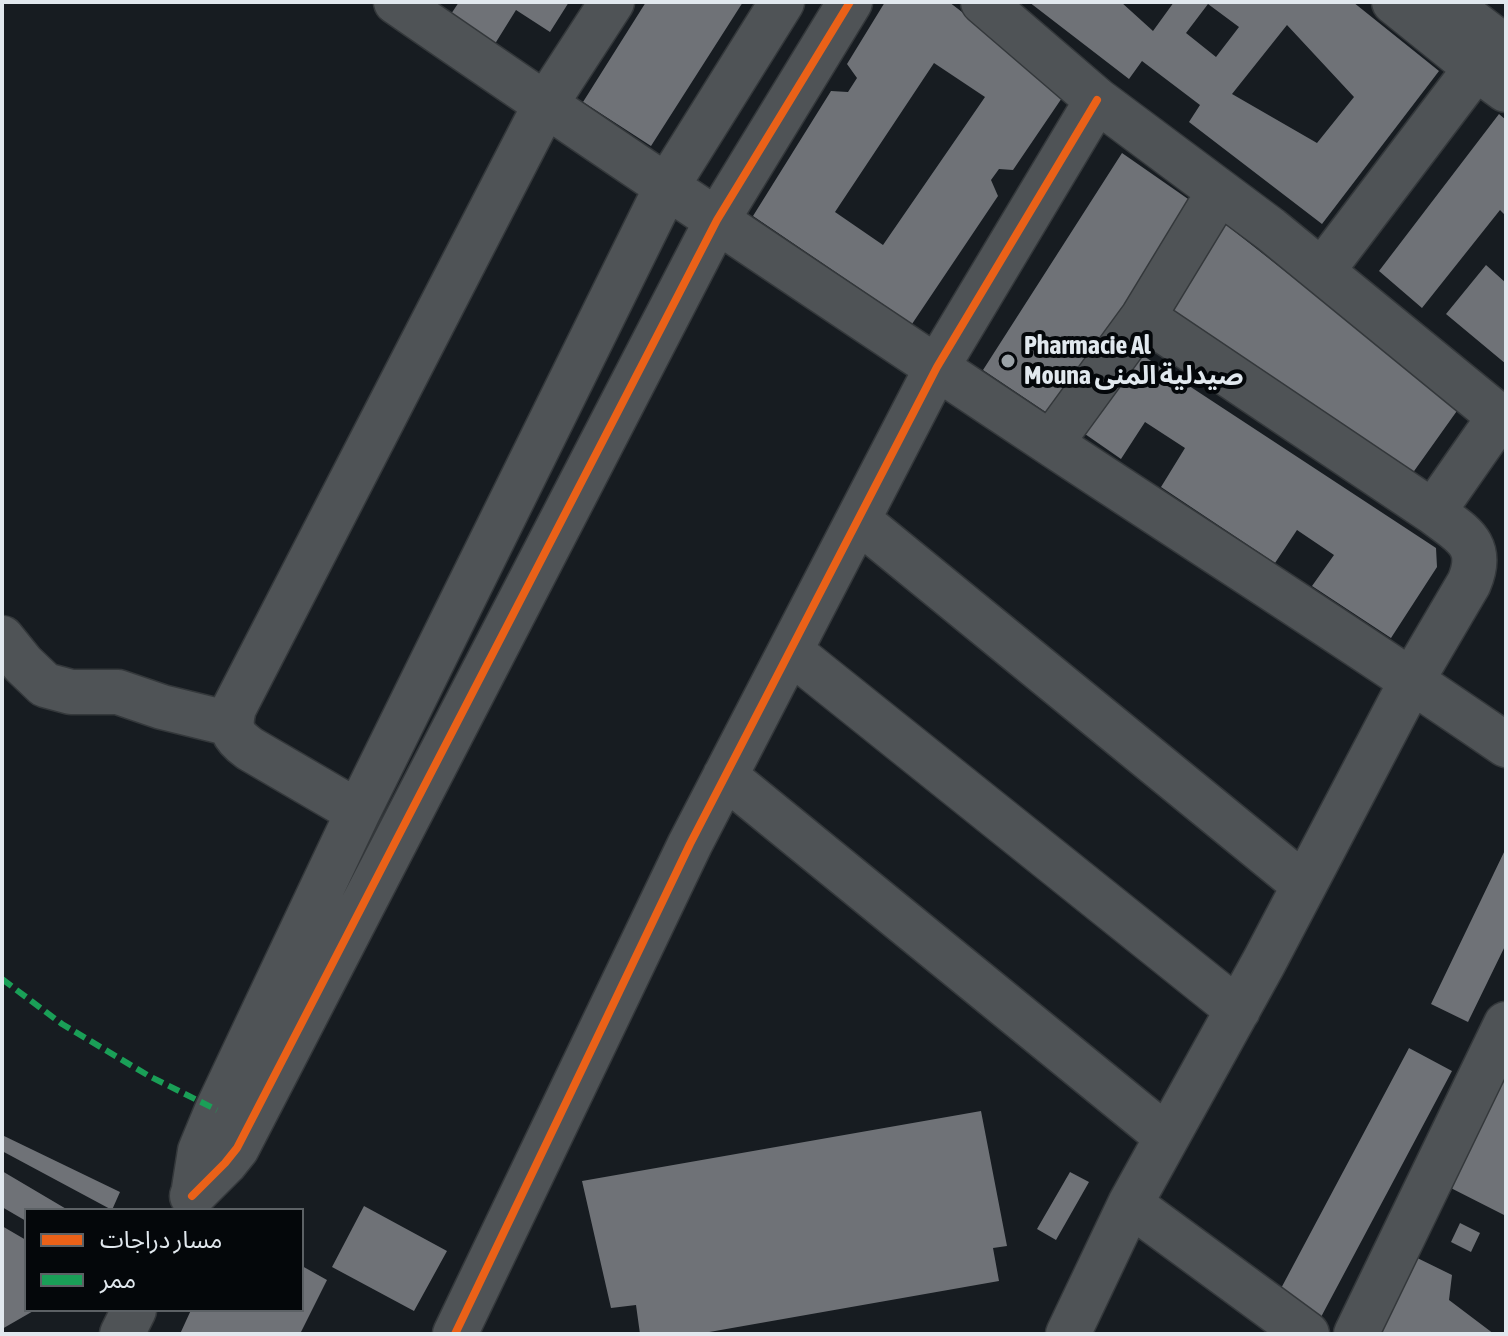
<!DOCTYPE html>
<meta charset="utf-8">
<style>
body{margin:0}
#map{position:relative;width:1508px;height:1336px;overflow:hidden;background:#171c21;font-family:"Asap Condensed","Noto Sans Arabic",sans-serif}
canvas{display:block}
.frame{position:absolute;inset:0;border:4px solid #e1e8ee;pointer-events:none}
.legend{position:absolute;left:24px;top:1208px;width:280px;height:104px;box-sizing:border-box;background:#04070a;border:2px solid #5c6165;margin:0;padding:10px 14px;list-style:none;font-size:24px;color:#e1e8ee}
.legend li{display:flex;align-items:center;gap:16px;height:40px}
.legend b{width:40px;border:2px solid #5c6165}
</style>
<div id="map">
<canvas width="1508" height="1336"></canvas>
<div class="frame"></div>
<ul class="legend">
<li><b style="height:10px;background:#ea6118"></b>مسار دراجات</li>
<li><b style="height:10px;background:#1a9f57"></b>ممر</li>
</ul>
</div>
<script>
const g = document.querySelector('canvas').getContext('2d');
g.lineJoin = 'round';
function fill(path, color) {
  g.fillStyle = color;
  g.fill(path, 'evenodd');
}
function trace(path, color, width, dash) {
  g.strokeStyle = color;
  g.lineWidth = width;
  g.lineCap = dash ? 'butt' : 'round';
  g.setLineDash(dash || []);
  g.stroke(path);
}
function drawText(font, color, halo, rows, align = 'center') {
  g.font = font + ' "Asap Condensed","Noto Sans Arabic",sans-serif';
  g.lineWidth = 8;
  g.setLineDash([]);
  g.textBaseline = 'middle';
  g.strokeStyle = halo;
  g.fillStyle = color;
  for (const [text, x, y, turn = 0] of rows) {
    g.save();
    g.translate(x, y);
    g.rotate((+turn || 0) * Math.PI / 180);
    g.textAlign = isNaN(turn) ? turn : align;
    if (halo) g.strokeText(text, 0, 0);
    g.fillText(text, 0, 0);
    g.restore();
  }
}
fill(new Path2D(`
 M 459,2 L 569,2 L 550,32 L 516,10 L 493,47 L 449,17 Z
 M 646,2 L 743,2 L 651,146 L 583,102 Z
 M 885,2 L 949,2 L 1066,92 L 1013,170 L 999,169 L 991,180 L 998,196 L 912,324 L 753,216 L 831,91 L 848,92 L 857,78 L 847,64 ZM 934,63 L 985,97 L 883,245 L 835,212 Z
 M 1029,2 L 1121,2 L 1153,31 L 1174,2 L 1353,2 L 1439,71 L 1322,224 L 1189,122 L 1200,105 L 1142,61 L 1129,79 ZM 1208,4 L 1239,27 L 1216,57 L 1186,33 ZM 1287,25 L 1354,97 L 1317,143 L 1232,94 Z
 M 1499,114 L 1506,120 L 1506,216 L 1500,210 L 1422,308 L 1379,271 Z
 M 1122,153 L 1201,208 L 1059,421 L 983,370 Z
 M 1220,220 L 1459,408 L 1407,481 L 1157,312 Z
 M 1486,265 L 1506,283 L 1506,364 L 1446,314 Z
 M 1139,353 L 1436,548 L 1437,567 L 1391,638 L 1312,586 L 1334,555 L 1297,530 L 1275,563 L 1161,487 L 1185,448 L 1145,422 L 1121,459 L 1085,434 Z
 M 1506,848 L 1506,944 L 1468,1022 L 1431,1004 Z
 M 1409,1048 L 1452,1071 L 1321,1317 L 1278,1294 Z
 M 1506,1052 L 1506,1216 L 1439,1182 Z
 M 981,1111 L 1007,1246 L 993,1248 L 999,1281 L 698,1334 L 640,1334 L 636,1305 L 611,1308 L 582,1181 Z
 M 2,1135 L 120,1192 L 112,1210 L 2,1151 Z
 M 2,1171 L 68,1210 L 26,1210 L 26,1221 L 2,1207 Z
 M 1070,1172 L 1089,1182 L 1056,1240 L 1037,1229 Z
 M 364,1206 L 447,1251 L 414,1311 L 332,1267 Z
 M 1460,1223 L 1480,1233 L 1471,1252 L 1451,1242 Z
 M 2,1226 L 26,1240 L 26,1310 L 35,1310 L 2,1329 Z
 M 1403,1251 L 1452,1275 L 1449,1300 L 1494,1334 L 1364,1334 Z
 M 302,1266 L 327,1280 L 300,1334 L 180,1334 L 191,1310 L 302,1310 Z`), '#6f7277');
const minor = new Path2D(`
 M 396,2 C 613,152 833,299 1053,445 C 1204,545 1357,642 1506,745
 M 983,2 L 1097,100 L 1270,229 L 1506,422
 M 1394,2 L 1476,68 L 1506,90
 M 1446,2 L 1506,48
 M 1322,271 L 1476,68 L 1492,37
 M 1051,443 L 1143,317 L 1219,192
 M 1433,512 L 1500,416
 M 858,520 L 1304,885
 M 2,638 L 23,664 L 45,685 L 71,692 L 118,692 L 162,707 L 231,724
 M 790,651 L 1238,1010
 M 725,776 L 1167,1137
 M 358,812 L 250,749 C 232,736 229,729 234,708 L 545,105 L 612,2
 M 193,1195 L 200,1151 L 217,1110 L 358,812 L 667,186 L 782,2
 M 192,1196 L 225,1163 L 237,1148 L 717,220 L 850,2
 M 1130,1204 L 1307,1334
 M 122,1334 L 134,1310
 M 455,1334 L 690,844 L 937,367 L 1097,100
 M 1068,1334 L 1130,1204 L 1264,962 L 1412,680 L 1469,583 C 1486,543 1460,533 1433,512 L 1143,317
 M 1356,1334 L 1506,1024`);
trace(minor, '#34383b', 47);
trace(minor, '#4f5356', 44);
trace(new Path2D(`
 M 2,979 L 62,1024 L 149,1076 L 217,1110`), '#1a9f57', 6, [12, 6]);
trace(new Path2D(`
 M 192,1196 L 225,1163 L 237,1148 L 717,220 L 850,2
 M 455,1334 L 690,844 L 937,367 L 1097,100`), '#ea6118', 8);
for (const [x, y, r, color] of [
 [1008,361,8,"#9aa1a6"]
]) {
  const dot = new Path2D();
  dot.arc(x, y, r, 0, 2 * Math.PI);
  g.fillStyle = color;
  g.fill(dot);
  trace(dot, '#04070a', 3);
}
drawText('bold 26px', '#e1e8ee', '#04070a', [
 ["Pharmacie Al",1024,346],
 ["Mouna صيدلية المنى",1024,376]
], 'left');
</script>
